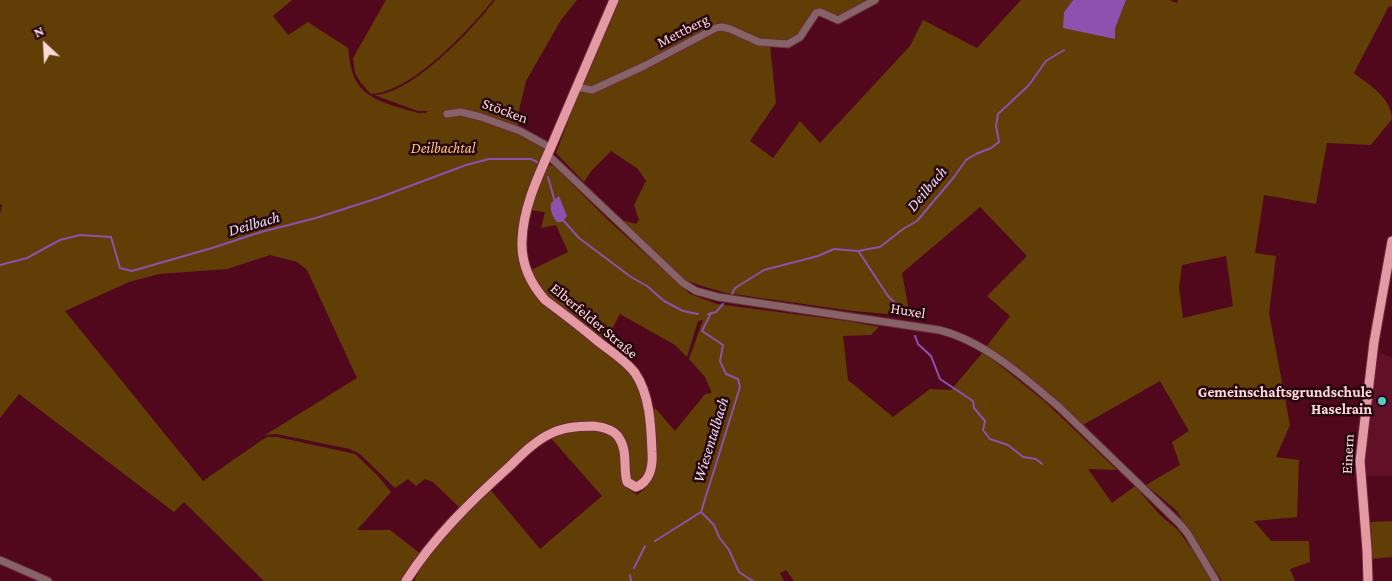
<!DOCTYPE html>
<meta charset="utf-8">
<style>
body{margin:0}
#map{position:relative;width:1392px;height:581px;overflow:hidden;background:#51081d;font-family:"Crimson Pro",serif}
canvas{display:block}
.north{position:absolute;left:20px;top:20px;width:50px;height:50px;-webkit-text-stroke:4px #25070d;paint-order:stroke;rotate:335deg;font-size:14px;font-weight:700;line-height:20px;text-align:center;color:#fdd9dc}
.north::after{content:'';display:block;margin:auto;width:18px;height:22px;background:#fdd9dc;clip-path:polygon(50% 0,100% 100%,50% 72%,0 100%)}
</style>
<div id="map">
<canvas width="1392" height="581"></canvas>
<div class="north">N</div>
</div>
<script>
const g = document.querySelector('canvas').getContext('2d');
g.lineJoin = 'round';
function fill(path, color) {
  g.fillStyle = color;
  g.fill(path, 'evenodd');
}
function trace(path, color, width, dash) {
  g.strokeStyle = color;
  g.lineWidth = width;
  g.lineCap = dash ? 'butt' : 'round';
  g.setLineDash(dash || []);
  g.stroke(path);
}
function drawText(font, color, halo, rows, align = 'center') {
  g.font = font + ' "Crimson Pro",serif';
  g.lineWidth = 5;
  g.setLineDash([]);
  g.textBaseline = 'middle';
  g.strokeStyle = halo;
  g.fillStyle = color;
  for (const [text, x, y, turn = 0] of rows) {
    g.save();
    g.translate(x, y);
    g.rotate((+turn || 0) * Math.PI / 180);
    g.textAlign = isNaN(turn) ? turn : align;
    if (halo) g.strokeText(text, 0, 0);
    g.fillText(text, 0, 0);
    g.restore();
  }
}
fill(new Path2D(`
 M 1379,352 L 1392,358 L 1392,476 L 1365,476 L 1366,444 Z`), '#611027');
fill(new Path2D(`
 M 0,0 L 292,0 L 273,16 L 288,35 L 308,22 L 348,48 C 349,55 350,64 352,71 C 360,101 393,105 418,113 L 426,113 L 428,111 L 418,111 L 374,95 C 411,95 473,29 495,0 L 577,0 L 561,20 L 526,81 L 519,110 L 518,128 L 529,132 L 546,150 L 525,206 L 520,259 L 530,288 L 542,302 L 628,368 C 633,377 638,386 641,396 C 647,415 659,474 636,483 L 628,477 L 627,456 L 610,426 L 551,430 L 461,509 L 433,482 L 425,479 L 416,486 L 408,479 L 395,488 L 360,454 L 350,449 L 277,434 L 265,435 L 357,378 L 307,270 L 297,262 L 270,255 L 227,269 L 159,274 L 129,282 L 65,311 L 203,481 L 262,440 L 268,437 L 277,437 L 355,454 L 377,475 L 391,492 L 357,530 L 390,530 L 421,554 L 403,581 L 264,581 L 184,502 L 174,512 L 19,394 L 0,418 L 0,214 L 2,205 L 0,204 Z
 M 386,0 L 493,0 C 468,31 412,92 371,94 L 361,83 L 355,73 L 353,58 Z
 M 617,0 L 872,0 L 837,18 L 821,11 C 812,21 800,40 786,42 C 766,46 740,33 722,26 L 592,89 L 580,86 Z
 M 1021,0 L 1073,0 L 1064,12 L 1115,39 L 1115,29 L 1126,0 L 1169,0 L 1177,3 L 1178,0 L 1392,0 L 1392,7 L 1389,6 L 1354,73 C 1369,85 1391,97 1392,119 L 1371,145 L 1327,143 L 1316,204 L 1264,195 L 1255,253 L 1276,256 L 1269,313 L 1290,425 L 1276,457 L 1299,460 L 1297,517 L 1254,521 L 1271,541 L 1309,541 L 1310,562 L 1290,569 L 1295,581 L 1222,581 L 1176,510 L 1146,485 L 1180,465 L 1172,442 L 1189,431 L 1160,381 L 1083,425 L 1060,403 L 986,347 L 1010,316 L 987,296 L 1027,256 L 980,207 L 902,273 L 910,316 L 853,311 L 726,293 L 702,286 L 688,281 L 674,272 L 621,220 L 636,224 L 639,220 L 634,205 L 646,181 L 638,169 L 611,151 L 591,171 L 584,182 L 556,153 L 580,90 L 584,90 L 722,28 L 770,45 L 776,103 L 750,141 L 773,158 L 800,121 L 820,143 L 910,46 L 923,20 L 977,48 ZM 1226,256 L 1233,306 L 1183,318 L 1179,287 L 1182,265 Z
 M 549,165 L 554,166 L 609,221 L 690,294 L 717,304 L 847,321 L 879,327 L 871,335 L 843,336 L 848,380 L 893,417 L 930,389 L 951,390 L 983,352 L 1043,400 L 1117,470 L 1088,469 L 1112,503 L 1135,486 L 1160,515 L 1178,530 L 1196,555 L 1212,581 L 794,581 L 786,570 L 780,573 L 784,581 L 414,581 L 424,562 L 489,488 L 540,549 L 602,496 L 550,437 L 577,430 L 607,431 L 614,436 L 620,447 L 624,483 L 627,488 L 637,495 L 647,487 L 653,474 L 652,415 L 655,408 L 675,431 L 705,394 L 712,393 L 705,377 L 689,359 L 703,320 L 698,321 L 687,357 L 675,345 L 620,314 L 605,342 L 540,291 L 529,271 L 568,252 L 556,225 L 541,228 L 545,212 L 530,210 L 536,191 Z
 M 1392,521 L 1392,557 L 1372,559 L 1369,522 Z`), '#613e05');
fill(new Path2D(`
 M 1073,0 L 1126,0 L 1115,29 L 1115,39 L 1063,28 L 1064,12 Z
 M 559,196 L 567,216 L 562,222 L 557,222 C 552,216 550,211 551,203 Z`), '#8c52ae');
trace(new Path2D(`
 M 548,177 L 555,202
 M 563,220 L 579,238 L 631,277 L 647,286 L 664,301 L 683,311 L 698,314
 M 859,252 L 888,296 L 909,317
 M 0,265 L 27,258 L 60,240 L 80,235 L 111,237 L 120,268 L 132,271 L 212,248 L 261,232 L 316,218 L 378,198 L 466,165 L 489,159 L 531,159 L 537,162
 M 732,294 L 735,288 L 764,270 L 818,256 L 834,249 L 858,251 L 880,247 L 903,229 L 917,221 L 954,177 L 966,160 L 976,154 L 991,148 L 999,142 L 996,126 L 998,114 L 1029,85 L 1046,61 L 1064,50
 M 708,314 L 716,312 L 723,304
 M 915,336 L 918,344 L 931,356 L 940,379 L 973,401 L 974,408 L 985,421 L 983,430 L 990,439 L 1008,445 L 1023,457 L 1036,459 L 1042,464
 M 701,512 L 714,525 L 719,537 L 729,550 L 739,572 L 753,581
 M 655,541 L 701,512 L 740,387 L 738,379 L 726,374 L 720,361 L 723,345 L 702,331 L 711,313
 M 634,568 L 645,546
 M 630,575 L 631,581`), '#8c52ae', 2);
const minor = new Path2D(`
 M 577,87 L 592,90 L 644,66 L 716,28 L 722,27 L 730,29 L 759,42 L 788,44 L 800,37 L 816,13 L 820,12 L 838,20 L 875,0
 M 447,114 L 461,112 L 481,117 L 520,131 L 551,148
 M 548,155 L 683,283 L 696,291 L 718,297 L 939,330 C 984,341 1024,377 1059,407 L 1179,523 L 1188,534 L 1216,581
 M 0,560 L 48,581`);
const major = new Path2D(`
 M 406,581 C 433,538 472,500 510,466 C 522,454 536,440 552,433 C 564,427 579,426 593,426 C 602,427 614,429 619,438 C 628,451 623,468 627,482 L 636,487 C 650,482 653,466 652,452 C 651,426 650,395 635,373 C 626,361 612,352 600,343 C 582,328 564,314 545,300 C 530,283 521,264 522,241 C 523,203 543,167 557,133 C 576,89 595,44 614,0
 M 1368,581 L 1367,550 L 1360,461 L 1374,342 L 1392,241`);
trace(minor, '#6d293c', 9);
trace(major, '#6d293c', 11);
trace(minor, '#866367', 7);
trace(major, '#e39aa3', 9);
for (const [x, y, r, color] of [
 [1382,401,5,"#54cdc9"]
]) {
  const dot = new Path2D();
  dot.arc(x, y, r, 0, 2 * Math.PI);
  g.fillStyle = color;
  g.fill(dot);
  trace(dot, '#25070d', 2);
}
drawText('15px', '#fdd9dc', '#25070d', [
 ["Mettberg",683,31,-27],
 ["Stöcken",505,111,20],
 ["Huxel",908,311,9],
 ["Elberfelder Straße",594,321,40],
 ["Einern",1348,454,-87]
]);
drawText('italic 15px', '#fec681', '#25070d', [
 ["Deilbachtal",443,148]
]);
drawText('bold 15px', '#fdd9dc', '#25070d', [
 ["Gemeinschaftsgrundschule",1372,392],
 ["Haselrain",1372,409]
], 'right');
drawText('italic 16px', '#e9dbf3', '#25070d', [
 ["Deilbach",927,189,-50],
 ["Deilbach",254,224,-16],
 ["Wiesentalbach",711,440,-73]
]);
</script>
